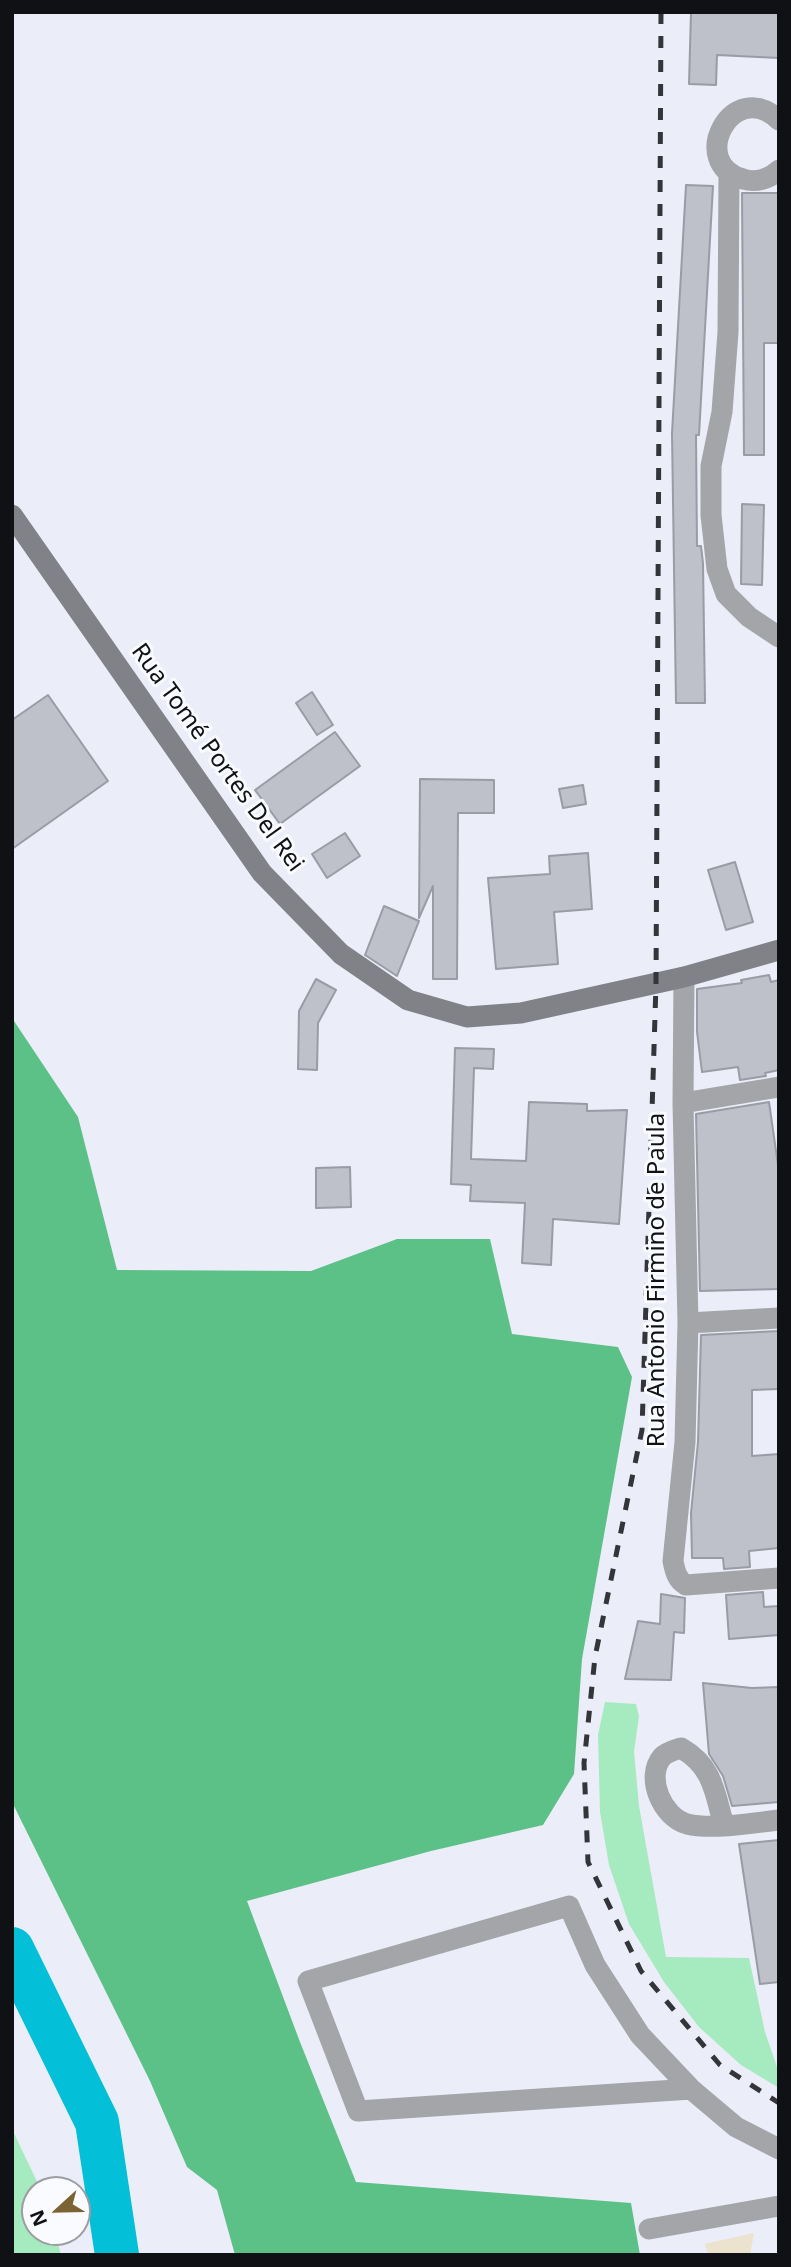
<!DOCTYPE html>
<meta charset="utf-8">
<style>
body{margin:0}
#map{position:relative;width:791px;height:2267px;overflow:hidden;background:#ebedf8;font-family:"Noto Sans",sans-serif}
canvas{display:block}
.frame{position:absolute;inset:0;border:14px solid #101115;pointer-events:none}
.north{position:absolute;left:21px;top:2176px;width:70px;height:70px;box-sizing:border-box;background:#fafbff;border:2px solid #9c9da1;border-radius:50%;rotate:248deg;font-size:19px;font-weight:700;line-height:28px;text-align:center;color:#101115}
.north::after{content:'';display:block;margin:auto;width:24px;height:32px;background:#7b6334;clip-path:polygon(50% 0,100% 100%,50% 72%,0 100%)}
</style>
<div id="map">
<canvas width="791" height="2267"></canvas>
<div class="frame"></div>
<div class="north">N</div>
</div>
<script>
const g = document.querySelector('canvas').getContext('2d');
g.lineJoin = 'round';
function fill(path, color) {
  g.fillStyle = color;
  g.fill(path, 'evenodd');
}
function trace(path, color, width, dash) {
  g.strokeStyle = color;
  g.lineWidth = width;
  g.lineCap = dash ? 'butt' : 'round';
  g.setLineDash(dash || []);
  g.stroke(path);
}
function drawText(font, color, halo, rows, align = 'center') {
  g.font = font + ' "Noto Sans",sans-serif';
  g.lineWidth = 6;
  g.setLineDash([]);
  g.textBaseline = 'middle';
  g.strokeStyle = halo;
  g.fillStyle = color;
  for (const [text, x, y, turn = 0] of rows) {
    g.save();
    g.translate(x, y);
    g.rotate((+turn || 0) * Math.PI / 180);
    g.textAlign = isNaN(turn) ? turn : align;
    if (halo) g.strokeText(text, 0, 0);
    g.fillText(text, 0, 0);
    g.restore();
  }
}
fill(new Path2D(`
 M 754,2233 L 750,2255 L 708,2255 L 705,2244 Z`), '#ebe3ce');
fill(new Path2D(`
 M 605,1702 L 636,1704 L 639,1716 L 634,1752 L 639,1806 L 666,1957 L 749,1958 L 765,2032 L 779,2073 L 779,2088 L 741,2065 L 699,2027 L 664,1982 L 629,1924 L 609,1865 L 600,1812 L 598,1735 Z
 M 12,2129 L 41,2190 L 35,2190 L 35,2232 L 55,2232 L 61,2255 L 12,2255 Z`), '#a6eabf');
fill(new Path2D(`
 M 12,1018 L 78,1117 L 117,1270 L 311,1271 L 397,1239 L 490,1239 L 512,1334 L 618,1347 L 632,1377 L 582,1659 L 574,1774 L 543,1825 L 431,1851 L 247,1901 L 300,2042 L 356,2182 L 631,2203 L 640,2255 L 235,2255 L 217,2190 L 187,2167 L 150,2081 L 12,1802 Z`), '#5cc186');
trace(new Path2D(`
 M 12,1949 L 97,2122 L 117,2255`), '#03bfd8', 44);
const building = new Path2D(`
 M 691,12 L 779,12 L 779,58 L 717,55 L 716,85 L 689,84 Z
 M 686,185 L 713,186 L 699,435 L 696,435 L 697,546 L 701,546 L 703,563 L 705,703 L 676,703 L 672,433 Z
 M 742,193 L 779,193 L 779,343 L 764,343 L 764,455 L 744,455 Z
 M 742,504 L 764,505 L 762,585 L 741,584 Z
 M 312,692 L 333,725 L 317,735 L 296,703 Z
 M 48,695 L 108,781 L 12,849 L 12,720 Z
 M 335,732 L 360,766 L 280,824 L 255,790 Z
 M 420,779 L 494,780 L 494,813 L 458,813 L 457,979 L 433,979 L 433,886 L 419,918 Z
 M 583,785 L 586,804 L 563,808 L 559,789 Z
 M 345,833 L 360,856 L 327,878 L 312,854 Z
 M 588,853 L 592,909 L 554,912 L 558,964 L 496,969 L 488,878 L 550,874 L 549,856 Z
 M 735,862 L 753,922 L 726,930 L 708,870 Z
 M 384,906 L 419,921 L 397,976 L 365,955 Z
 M 769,975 L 771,982 L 779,980 L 779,1070 L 765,1073 L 766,1076 L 740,1080 L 738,1067 L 702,1072 L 697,1032 L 697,989 L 742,983 L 741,980 Z
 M 316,979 L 336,990 L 318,1023 L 317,1070 L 298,1069 L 299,1011 Z
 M 455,1048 L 494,1049 L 493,1069 L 474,1068 L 471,1159 L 526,1161 L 529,1102 L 587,1104 L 587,1111 L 627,1110 L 619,1224 L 553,1219 L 551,1265 L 522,1263 L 525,1203 L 470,1201 L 471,1185 L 451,1184 Z
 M 769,1102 L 779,1172 L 779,1289 L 700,1291 L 696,1114 Z
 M 350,1167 L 351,1207 L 316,1208 L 316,1168 Z
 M 779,1331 L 779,1389 L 752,1390 L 752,1456 L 779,1454 L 779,1548 L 749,1551 L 750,1567 L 724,1569 L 723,1558 L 692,1558 L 691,1513 L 698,1442 L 701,1335 Z
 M 763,1592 L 764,1607 L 779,1606 L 779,1635 L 729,1639 L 726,1595 Z
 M 661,1594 L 685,1598 L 684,1633 L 674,1632 L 671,1680 L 625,1679 L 638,1621 L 660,1624 Z
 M 703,1683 L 752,1688 L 779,1687 L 779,1802 L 732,1806 L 723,1776 L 709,1754 Z
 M 779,1840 L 779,1982 L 760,1984 L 739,1844 Z`);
fill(building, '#bec0ca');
trace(building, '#999ba5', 2);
trace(new Path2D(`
 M 779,120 C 732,76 687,164 743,179 C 756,183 769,179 779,170
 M 729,172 L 728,332 L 722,412 L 711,466 L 711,515 L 717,569 L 726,594 L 749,617 L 779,637
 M 684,977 L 683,1103 L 688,1323 L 685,1442 L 673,1561 C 675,1571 677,1580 686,1585 L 779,1578
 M 683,1103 L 779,1087
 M 688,1323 L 779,1318
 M 724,1826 C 715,1793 713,1766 681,1748 C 675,1750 667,1752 662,1757 C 645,1777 662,1817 687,1824 C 712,1830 752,1823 779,1820
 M 691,2089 L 358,2111 L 308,1981 L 569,1906 L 595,1965 L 640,2035 L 691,2089 L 736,2127 L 779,2149
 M 649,2229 L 779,2206`), '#a3a5a9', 21);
trace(new Path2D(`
 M 12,515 L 262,873 L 341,954 L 408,1000 L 467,1017 L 521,1013 L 684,977 L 779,950`), '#808288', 21);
trace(new Path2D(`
 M 661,12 L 656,984 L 642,1430 L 595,1657 L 584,1763 L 588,1862 L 641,1971 L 720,2065 L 779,2103`), '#34353b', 5, [12, 12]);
drawText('24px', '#101115', '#fafbff', [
 ["Rua Tomé Portes Del Rei",217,758,54],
 ["Rua Antonio Firmino de Paula",657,1280,-90]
]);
</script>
